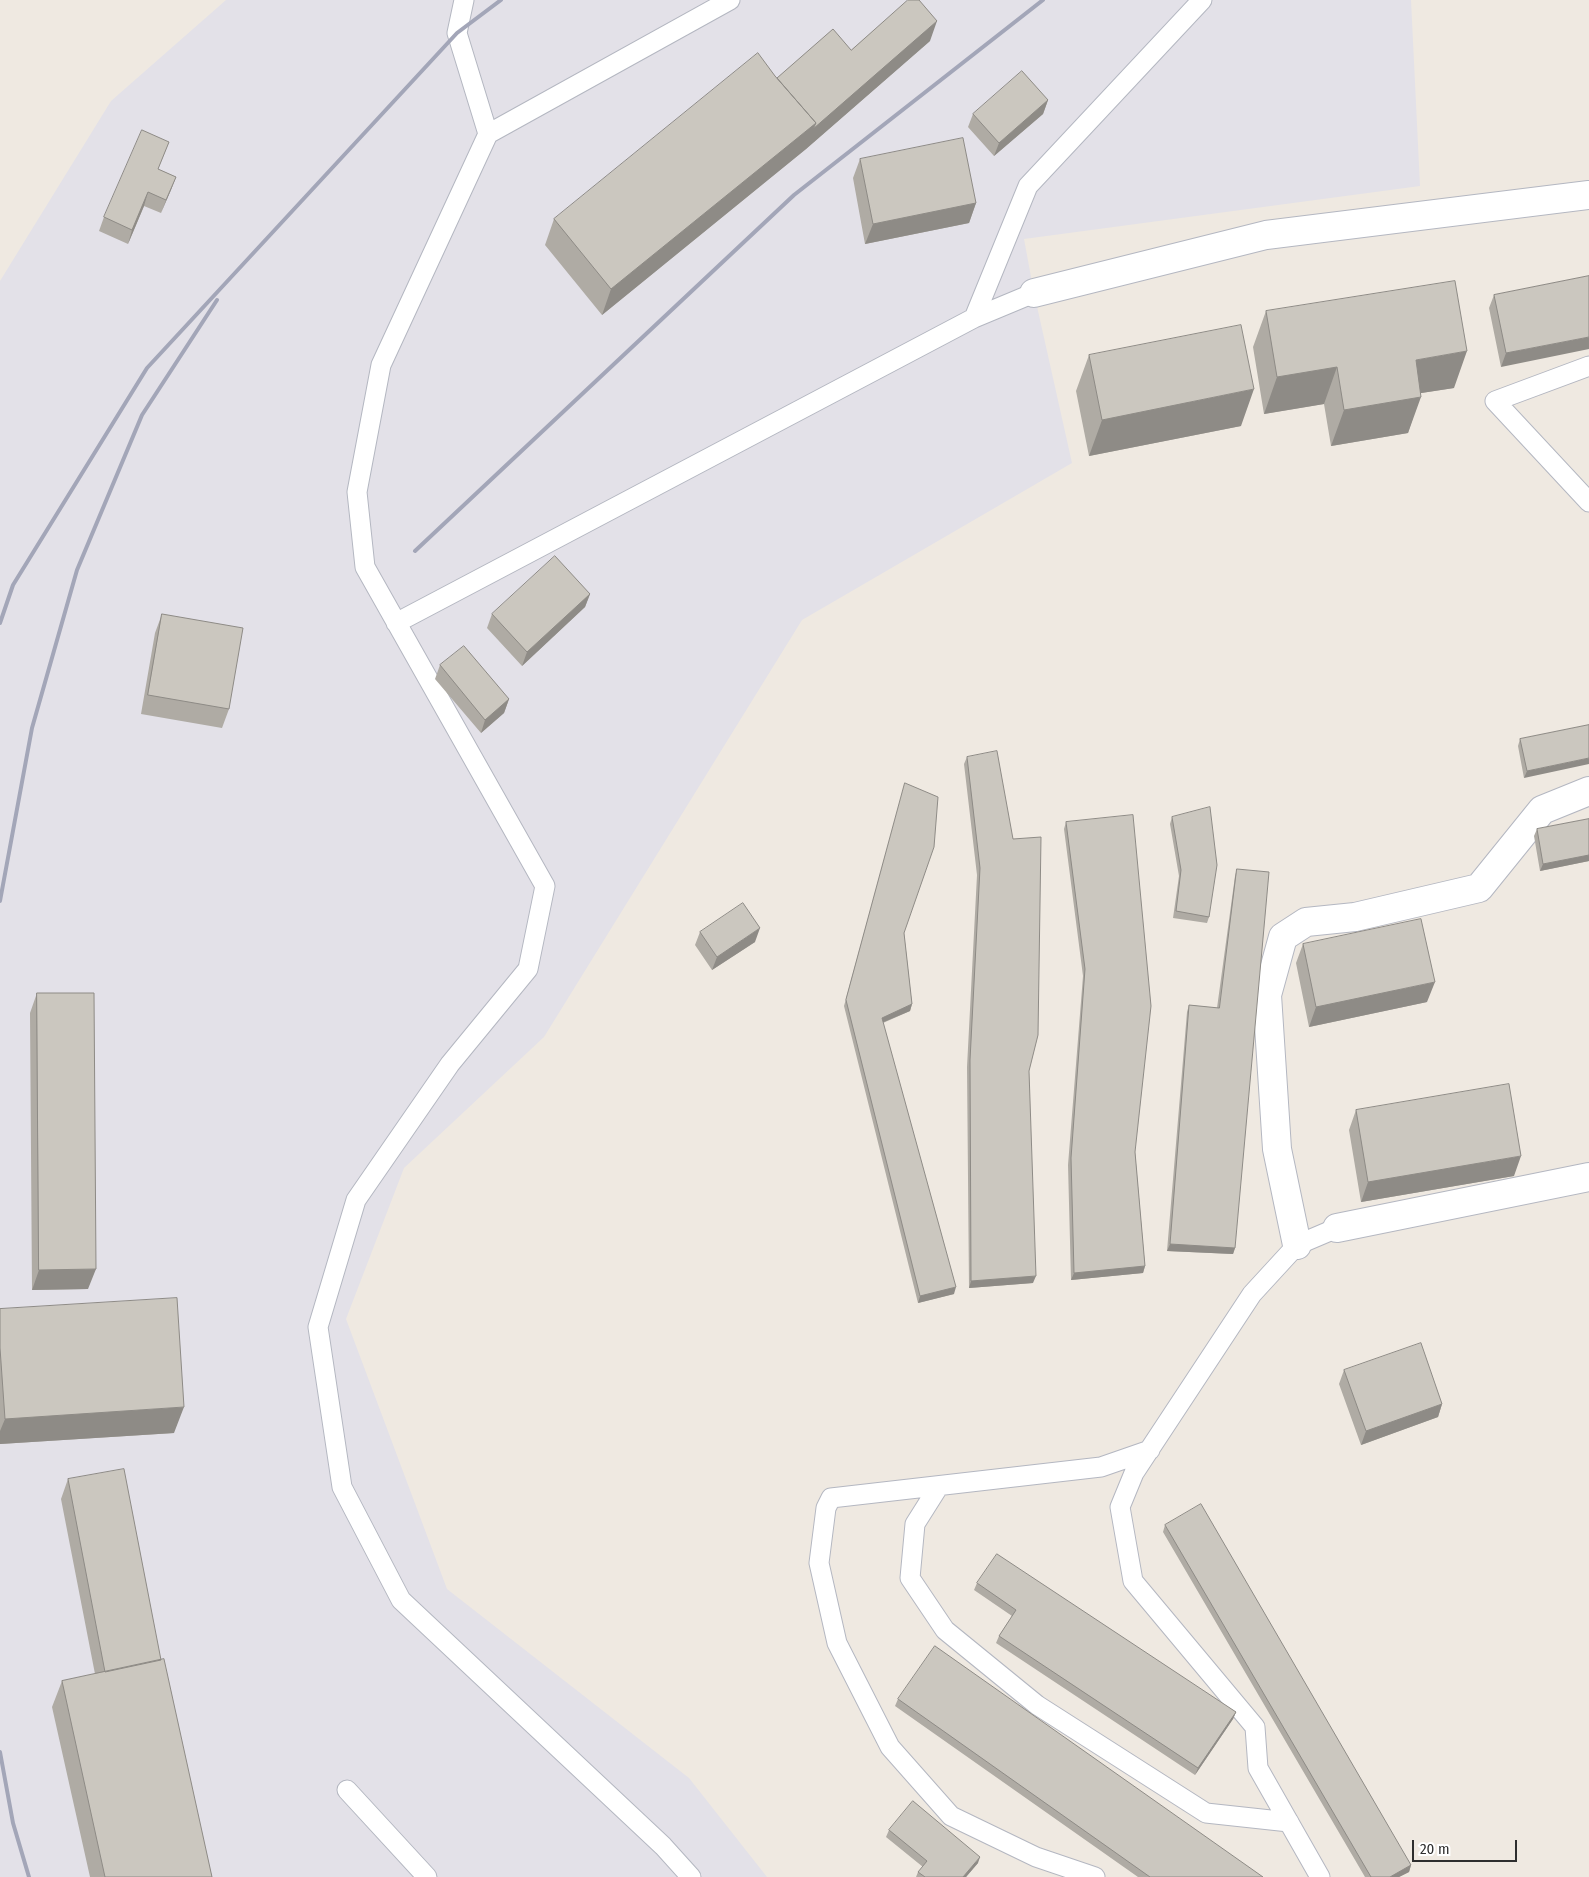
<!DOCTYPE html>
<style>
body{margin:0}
#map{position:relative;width:1589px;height:1877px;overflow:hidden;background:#efe9e1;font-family:"Fira Sans Condensed",sans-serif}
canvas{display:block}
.scale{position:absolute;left:1412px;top:1840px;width:105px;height:22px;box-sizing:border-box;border:2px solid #2e2e2e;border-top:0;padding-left:6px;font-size:15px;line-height:18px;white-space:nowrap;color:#2e2e2e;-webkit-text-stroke:4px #fff;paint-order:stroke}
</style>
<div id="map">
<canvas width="1589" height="1877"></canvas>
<div class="scale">20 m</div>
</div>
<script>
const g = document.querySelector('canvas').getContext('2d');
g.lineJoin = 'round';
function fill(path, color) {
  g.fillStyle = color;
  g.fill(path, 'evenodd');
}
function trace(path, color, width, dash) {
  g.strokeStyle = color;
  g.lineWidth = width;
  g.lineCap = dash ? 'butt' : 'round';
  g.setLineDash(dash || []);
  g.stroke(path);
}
fill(new Path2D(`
 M 226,0 L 1411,0 L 1420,186 L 1024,239 L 1034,293 L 1072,463 L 802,620 L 544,1037 L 404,1168 L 346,1319 L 447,1589 L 689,1778 L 767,1877 L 0,1877 L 0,281 L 111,101 Z`), '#e3e1e8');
const lane = new Path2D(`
 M 464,0 L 457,33 L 488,134 L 381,365 L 357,492 L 365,567 L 545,886 L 528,969 L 450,1064 L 356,1200 L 318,1327 L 342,1487 L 401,1600 L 663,1846 L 691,1877
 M 488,134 L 730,0
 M 974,318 L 1028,186 L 1202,0
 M 1589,366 L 1495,401 L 1589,502
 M 396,623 L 974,318 L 1034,293
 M 939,1486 L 915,1524 L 910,1578 L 945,1630 L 1037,1705 L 1206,1813 L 1289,1822
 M 347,1790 L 427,1877
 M 1095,1877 L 1036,1857 L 951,1816 L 890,1747 L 837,1643 L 819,1563 L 826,1508 L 831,1498 L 1101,1467 L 1150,1450
 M 1320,1877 L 1258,1768 L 1255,1727 L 1133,1581 L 1120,1507 L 1134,1473 L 1252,1294 L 1297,1245 L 1337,1228`);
const street = new Path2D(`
 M 1034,293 L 1266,235 L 1589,195
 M 1337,1228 L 1589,1177
 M 1297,1245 L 1277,1149 L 1267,995 L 1283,937 L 1306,922 L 1355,917 L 1479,888 L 1542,810 L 1589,791`);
trace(lane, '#b4b7c1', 21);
trace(street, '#b4b7c1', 30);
trace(lane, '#fff', 19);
trace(street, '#fff', 28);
trace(new Path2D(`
 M 415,551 L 794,195 L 1043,0
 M 0,623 L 13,585 L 147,368 L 457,33 L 501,0
 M 0,901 L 32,728 L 77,570 L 142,415 L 217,300
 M 0,1752 L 13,1823 L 29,1877`), '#a3a6b8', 4);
fill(new Path2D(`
 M 930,41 L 806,149 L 602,315 L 545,245 L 554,219 L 777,78 Z
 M 1048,100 L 1043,114 L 994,156 L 968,127 L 973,114 Z
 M 169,142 L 158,169 L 176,177 L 161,213 L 144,206 L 128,244 L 99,231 L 104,217 Z
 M 860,159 L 976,203 L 969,223 L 865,244 L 853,178 Z
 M 1589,276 L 1501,367 L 1489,308 L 1494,295 Z
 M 1266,311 L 1454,388 L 1421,393 L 1408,433 L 1331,446 L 1324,404 L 1264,414 L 1253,347 Z
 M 1089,355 L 1241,426 L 1089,456 L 1076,391 Z
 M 590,594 L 585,607 L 522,666 L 487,628 L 492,614 Z
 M 162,614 L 229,709 L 222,728 L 141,714 L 155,633 Z
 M 440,665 L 509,699 L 504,713 L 481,733 L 435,679 Z
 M 1589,725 L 1524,778 L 1518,746 L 1520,739 Z
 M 967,757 L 1029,1071 L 1033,1283 L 969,1288 L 967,1067 L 977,875 L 964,764 Z
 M 905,783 L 904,933 L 912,1004 L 910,1011 L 883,1023 L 954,1294 L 918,1303 L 844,1006 Z
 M 1172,817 L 1209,917 L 1207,923 L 1173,918 L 1179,876 L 1170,824 Z
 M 1589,819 L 1589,861 L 1540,871 L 1534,836 L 1537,829 Z
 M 1066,822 L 1135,1152 L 1145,1266 L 1143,1273 L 1071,1280 L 1068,1165 L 1083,976 L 1064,829 Z
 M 1237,869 L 1235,1248 L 1233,1254 L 1167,1251 L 1187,1012 L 1189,1005 L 1217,1008 L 1235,876 Z
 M 700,932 L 755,942 L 712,970 L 695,945 Z
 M 1303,944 L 1427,1002 L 1309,1027 L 1296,963 Z
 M 37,993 L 88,1289 L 32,1290 L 30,1013 Z
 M 1356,1110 L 1514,1176 L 1361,1202 L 1349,1130 Z
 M 0,1309 L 174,1433 L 0,1444 Z
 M 1344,1370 L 1442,1404 L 1438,1417 L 1361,1445 L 1339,1384 Z
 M 68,1479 L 161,1660 L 212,1877 L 90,1877 L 52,1707 L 62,1681 L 95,1674 L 61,1499 Z
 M 1165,1525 L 1411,1865 L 1409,1872 L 1399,1877 L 1365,1877 L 1163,1532 Z
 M 977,1583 L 1236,1712 L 1233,1719 L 1195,1775 L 996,1643 L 999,1636 L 1012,1616 L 974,1590 Z
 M 898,1699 L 1263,1877 L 1138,1877 L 895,1706 Z
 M 889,1830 L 978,1863 L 966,1877 L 916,1877 L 918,1872 L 923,1867 L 886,1837 Z`), '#afaba4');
fill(new Path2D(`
 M 937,21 L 930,41 L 806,149 L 602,315 L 611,289 L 816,123 Z
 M 1048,100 L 1043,114 L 994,156 L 999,143 Z
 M 176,177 L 171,190 L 161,213 L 166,200 Z
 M 148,192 L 144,206 L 128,244 L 132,230 Z
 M 976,203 L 969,223 L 865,244 L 873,224 Z
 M 1589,337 L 1589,349 L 1501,367 L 1506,353 Z
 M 1467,351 L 1454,388 L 1402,396 L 1416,360 Z
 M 1337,367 L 1324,404 L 1264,414 L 1277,377 Z
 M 1254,389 L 1241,426 L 1089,456 L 1102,420 Z
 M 1421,397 L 1408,433 L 1331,446 L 1344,410 Z
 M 590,594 L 585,607 L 522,666 L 527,652 Z
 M 509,699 L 504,713 L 481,733 L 485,720 Z
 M 1589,758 L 1589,764 L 1524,778 L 1527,771 Z
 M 1589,855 L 1589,861 L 1540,871 L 1543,864 Z
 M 760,928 L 755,942 L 712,970 L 717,957 Z
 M 1435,982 L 1427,1002 L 1309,1027 L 1316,1007 Z
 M 912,1004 L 910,1011 L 879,1024 L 882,1018 Z
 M 1521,1156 L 1514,1176 L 1361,1202 L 1368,1182 Z
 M 1170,1244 L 1235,1248 L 1233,1254 L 1167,1251 Z
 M 1145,1266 L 1143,1273 L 1071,1280 L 1074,1273 Z
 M 96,1269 L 88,1289 L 32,1290 L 39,1270 Z
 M 1036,1276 L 1033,1283 L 969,1288 L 971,1281 Z
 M 956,1287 L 954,1294 L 918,1303 L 920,1296 Z
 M 1442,1404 L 1438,1417 L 1361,1445 L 1366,1431 Z
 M 184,1407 L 174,1433 L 0,1444 L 0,1431 L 5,1419 Z
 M 1236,1712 L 1233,1719 L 1195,1775 L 1198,1768 Z
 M 980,1857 L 978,1863 L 966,1877 L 963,1877 Z
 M 1411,1865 L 1409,1872 L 1399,1877 L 1390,1877 Z`), '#8e8b86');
const building = new Path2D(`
 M 908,0 L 919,0 L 937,21 L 813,129 L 816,123 L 777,78 L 833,29 L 851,50 Z
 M 758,53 L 775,76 L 816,123 L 611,289 L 554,219 Z
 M 1022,71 L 1048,100 L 999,143 L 973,114 Z
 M 142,130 L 169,142 L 158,169 L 176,177 L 166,200 L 148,192 L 132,230 L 104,217 Z
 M 963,138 L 976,203 L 873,224 L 860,159 Z
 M 1589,276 L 1589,337 L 1506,353 L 1494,295 Z
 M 1455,281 L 1467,351 L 1416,360 L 1421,397 L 1344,410 L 1337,367 L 1277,377 L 1266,311 Z
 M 1241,325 L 1254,389 L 1102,420 L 1089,355 Z
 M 555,556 L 590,594 L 527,652 L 492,614 Z
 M 162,614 L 243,628 L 229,709 L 148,695 Z
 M 464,646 L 509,699 L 485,720 L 440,665 Z
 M 1589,725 L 1589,758 L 1527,771 L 1520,739 Z
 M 997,751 L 1013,839 L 1041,837 L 1038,1035 L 1029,1071 L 1036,1276 L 971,1281 L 970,1060 L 980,868 L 967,757 Z
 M 905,783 L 938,797 L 934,847 L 904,933 L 912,1004 L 882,1018 L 956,1287 L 920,1296 L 846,1000 Z
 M 1210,807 L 1217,865 L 1209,917 L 1176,911 L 1181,870 L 1172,817 Z
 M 1133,815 L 1151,1006 L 1135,1152 L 1145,1266 L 1074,1273 L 1071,1158 L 1085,969 L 1066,822 Z
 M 1589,819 L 1589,855 L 1543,864 L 1537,829 Z
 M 1237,869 L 1269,872 L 1235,1248 L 1170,1244 L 1189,1005 L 1219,1008 Z
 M 743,903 L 760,928 L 717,957 L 700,932 Z
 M 1421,919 L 1435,982 L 1316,1007 L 1303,944 Z
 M 37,993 L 94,993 L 96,1269 L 39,1270 Z
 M 1509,1084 L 1521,1156 L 1368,1182 L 1356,1110 Z
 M 177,1298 L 184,1407 L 5,1419 L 0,1348 L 0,1309 Z
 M 1421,1343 L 1442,1404 L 1366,1431 L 1344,1370 Z
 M 124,1469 L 161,1660 L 105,1672 L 68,1479 Z
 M 1201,1504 L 1411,1865 L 1390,1877 L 1371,1877 L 1165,1525 Z
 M 997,1554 L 1236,1712 L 1198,1768 L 999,1636 L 1016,1610 L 977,1583 Z
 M 935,1646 L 1263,1877 L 1150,1877 L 898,1699 Z
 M 164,1659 L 212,1877 L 105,1877 L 62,1681 Z
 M 913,1801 L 980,1857 L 963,1877 L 925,1877 L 918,1872 L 927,1861 L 889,1830 Z`);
fill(building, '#cbc7bf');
trace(building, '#8e8b86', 1);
</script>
